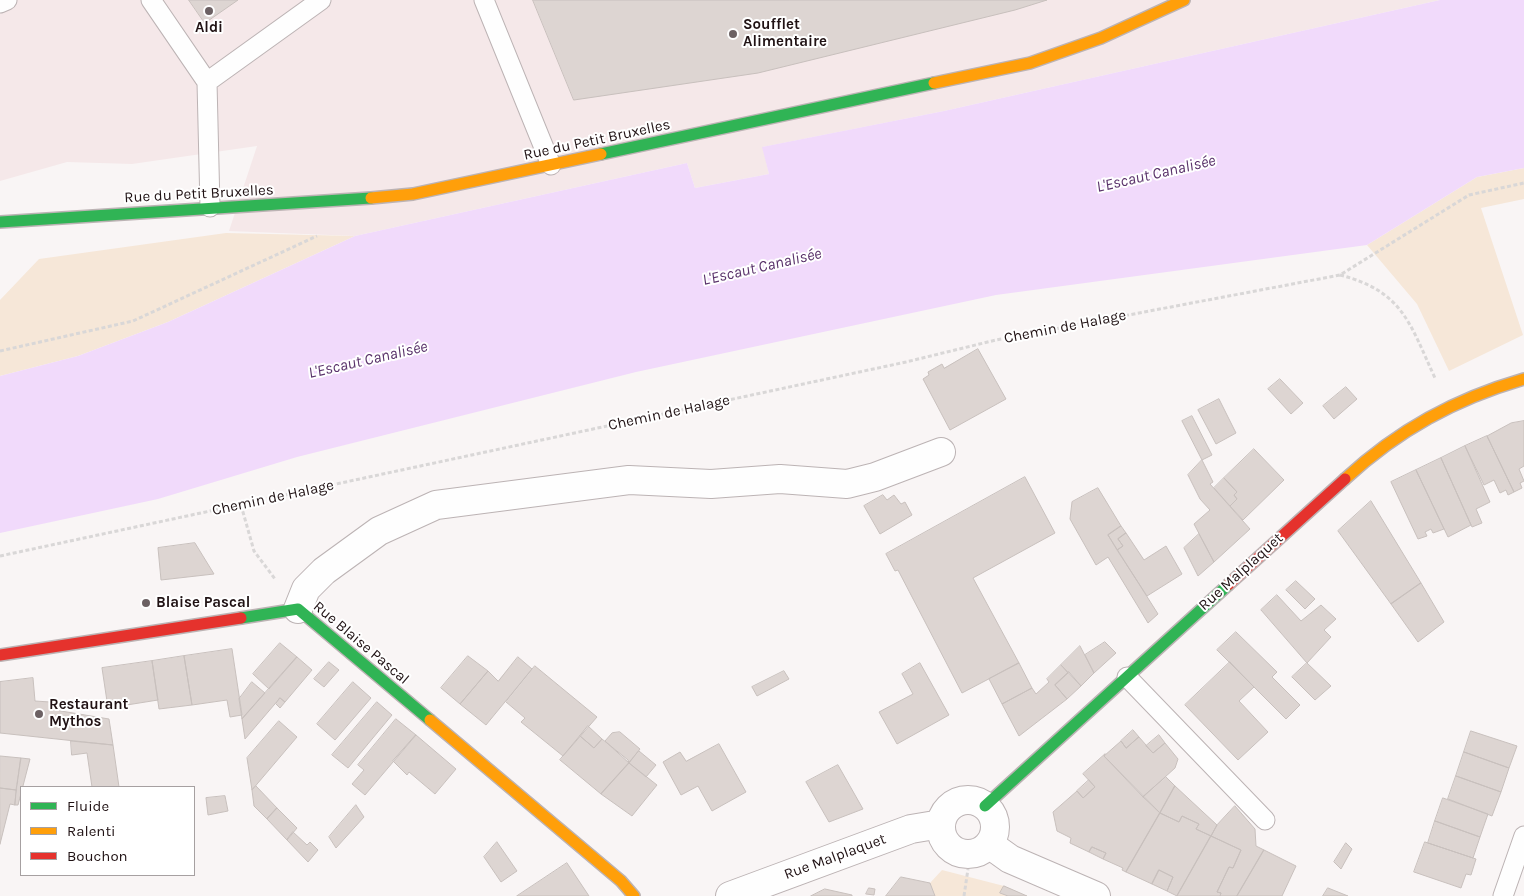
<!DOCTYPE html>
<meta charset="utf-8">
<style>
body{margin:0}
#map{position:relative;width:1524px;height:896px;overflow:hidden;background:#f9f5f5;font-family:Karla,sans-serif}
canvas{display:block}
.legend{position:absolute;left:20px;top:786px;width:175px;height:90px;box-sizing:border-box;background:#fff;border:1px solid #a6a0a1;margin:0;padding:6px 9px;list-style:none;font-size:15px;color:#201214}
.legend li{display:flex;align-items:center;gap:10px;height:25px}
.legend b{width:25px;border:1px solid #a6a0a1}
</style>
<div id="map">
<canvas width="1524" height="896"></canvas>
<ul class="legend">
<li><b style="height:6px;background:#30b455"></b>Fluide</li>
<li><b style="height:6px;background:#ff9f0a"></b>Ralenti</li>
<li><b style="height:6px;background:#e5322d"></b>Bouchon</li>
</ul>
</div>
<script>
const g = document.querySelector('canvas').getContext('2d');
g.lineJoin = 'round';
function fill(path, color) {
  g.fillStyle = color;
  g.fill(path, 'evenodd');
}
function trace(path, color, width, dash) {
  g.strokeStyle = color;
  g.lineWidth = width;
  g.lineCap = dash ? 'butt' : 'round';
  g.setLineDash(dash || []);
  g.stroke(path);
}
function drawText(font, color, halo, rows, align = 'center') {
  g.font = font + ' Karla,sans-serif';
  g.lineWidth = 4;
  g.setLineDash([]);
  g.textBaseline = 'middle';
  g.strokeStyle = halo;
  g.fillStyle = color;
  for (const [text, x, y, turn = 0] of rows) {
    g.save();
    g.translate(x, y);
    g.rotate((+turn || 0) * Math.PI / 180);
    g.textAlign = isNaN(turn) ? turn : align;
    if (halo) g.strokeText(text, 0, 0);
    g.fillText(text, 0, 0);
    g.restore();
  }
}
fill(new Path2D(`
 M 0,0 L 1440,0 L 944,111 L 763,147 L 769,174 L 695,188 L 687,163 L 355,236 L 229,231 L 257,146 L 132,164 L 67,162 L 0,181 Z`), '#f5e8e9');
fill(new Path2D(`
 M 1524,168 L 1524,199 L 1481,208 L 1523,335 L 1449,371 L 1417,304 L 1367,245 L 1477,177 Z
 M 226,233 L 355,236 L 168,322 L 78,356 L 0,376 L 0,300 L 39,259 Z
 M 942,870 L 1004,886 L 1027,896 L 935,896 L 930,883 Z`), '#f6e7d8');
fill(new Path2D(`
 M 1440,0 L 1524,0 L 1524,168 L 1477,177 L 1367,245 L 996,295 L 636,372 L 297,457 L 158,499 L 0,533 L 0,376 L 78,356 L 168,322 L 355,236 L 687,163 L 695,188 L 769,174 L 762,147 L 944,111 Z`), '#f1dafb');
const building = new Path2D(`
 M 189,0 L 238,0 L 205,23 Z
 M 533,0 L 1047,0 L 1015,10 L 758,73 L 574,100 Z
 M 978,349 L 1006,399 L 950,430 L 923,379 L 929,375 L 928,372 L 942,364 L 944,368 Z
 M 1280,379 L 1303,403 L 1291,414 L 1268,389 Z
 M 1346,387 L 1357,399 L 1334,419 L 1323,406 Z
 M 1219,399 L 1236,433 L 1216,444 L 1198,410 Z
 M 1192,416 L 1212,455 L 1202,460 L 1182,421 Z
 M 1524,421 L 1524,466 L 1519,469 L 1524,481 L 1520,483 L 1522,488 L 1514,492 L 1487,436 L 1511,423 Z
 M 1487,436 L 1514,492 L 1508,495 L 1506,490 L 1500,493 L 1494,480 L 1484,485 L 1465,446 Z
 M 1465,446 L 1490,502 L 1476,509 L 1482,523 L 1472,527 L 1441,458 Z
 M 1254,449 L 1284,480 L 1243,520 L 1230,506 L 1237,499 L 1234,495 L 1237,492 L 1224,478 Z
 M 1441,458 L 1471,525 L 1448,537 L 1416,470 Z
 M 1202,460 L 1213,482 L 1210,484 L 1250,529 L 1214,562 L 1194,524 L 1210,510 L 1200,499 L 1188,475 Z
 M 1416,470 L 1444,529 L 1433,533 L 1431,529 L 1425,532 L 1427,536 L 1418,539 L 1391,482 Z
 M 1025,477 L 1055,533 L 973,578 L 1019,663 L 962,693 L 898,570 L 895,571 L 886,554 Z
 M 1224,478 L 1237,492 L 1234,495 L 1237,499 L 1230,506 L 1214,488 Z
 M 1098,488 L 1121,526 L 1108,535 L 1158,614 L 1148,623 L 1108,557 L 1096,565 L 1070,519 L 1072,502 Z
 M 883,495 L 887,500 L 894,495 L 901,504 L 905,502 L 912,515 L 880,534 L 864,506 Z
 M 1371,501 L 1421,583 L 1391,604 L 1338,531 Z
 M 1121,526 L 1126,533 L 1118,539 L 1123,546 L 1117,550 L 1108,535 Z
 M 1126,533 L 1144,560 L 1166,546 L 1182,574 L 1147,596 L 1117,550 L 1123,546 L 1118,539 Z
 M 1199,534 L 1214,562 L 1198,576 L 1184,548 Z
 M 195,543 L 214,574 L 161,580 L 158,548 Z
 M 1296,581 L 1315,599 L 1305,609 L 1286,590 Z
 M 1421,583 L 1444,622 L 1418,642 L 1391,604 Z
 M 1277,595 L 1301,621 L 1321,605 L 1336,619 L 1324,630 L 1331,637 L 1307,663 L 1261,610 Z
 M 1236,632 L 1277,672 L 1272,677 L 1300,705 L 1286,719 L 1217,650 Z
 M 1105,642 L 1116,653 L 1094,673 L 1085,655 Z
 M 280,643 L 297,657 L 269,689 L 253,674 Z
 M 1080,646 L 1094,673 L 1081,686 L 1061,665 Z
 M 232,649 L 242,715 L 230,717 L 227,700 L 192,705 L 184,656 Z
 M 184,656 L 192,705 L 159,709 L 152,661 Z
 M 468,656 L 488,671 L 460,704 L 441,688 Z
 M 297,657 L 312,670 L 285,702 L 280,698 L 245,739 L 242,719 Z
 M 518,657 L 532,669 L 486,725 L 460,704 L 488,671 L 498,681 Z
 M 152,661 L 158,700 L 108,708 L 102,668 Z
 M 329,662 L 339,670 L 324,687 L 314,679 Z
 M 1230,662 L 1254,687 L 1239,701 L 1268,732 L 1238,760 L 1185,705 Z
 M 920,663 L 949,715 L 897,744 L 879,712 L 913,694 L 902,674 Z
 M 1019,663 L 1032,688 L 1002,704 L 989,679 Z
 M 1307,663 L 1331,686 L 1315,700 L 1292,677 Z
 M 1061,665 L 1068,673 L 1055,685 L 1067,699 L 1019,736 L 1002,704 L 1032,688 L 1036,694 L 1049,682 L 1047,679 Z
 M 535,666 L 597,717 L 563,756 L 521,722 L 525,718 L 506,702 Z
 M 784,671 L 789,679 L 757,696 L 752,687 Z
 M 1069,672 L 1081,686 L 1067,699 L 1055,685 Z
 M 33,678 L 35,701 L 50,702 L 49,709 L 109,719 L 113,745 L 0,733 L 0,682 Z
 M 252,682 L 265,693 L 242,719 L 239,699 Z
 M 353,682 L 371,698 L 335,740 L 317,724 Z
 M 280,698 L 285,702 L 280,708 L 276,704 Z
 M 377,702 L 392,715 L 348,768 L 332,755 Z
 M 396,719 L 416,735 L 365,795 L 352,784 L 364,770 L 358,765 Z
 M 279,721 L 297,737 L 252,790 L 247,758 Z
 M 588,726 L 602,739 L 594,748 L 580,736 Z
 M 1133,730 L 1139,737 L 1126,748 L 1121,741 Z
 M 1471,731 L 1517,746 L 1509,768 L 1464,752 Z
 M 620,732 L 640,749 L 629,763 L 605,741 L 612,733 Z
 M 416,735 L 456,769 L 435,794 L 409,772 L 407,775 L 393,761 Z
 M 1159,735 L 1165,743 L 1153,753 L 1146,746 Z
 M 580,736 L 594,748 L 602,739 L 628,760 L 629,763 L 601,794 L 560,760 Z
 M 1139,737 L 1153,753 L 1165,743 L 1178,759 L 1175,768 L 1143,797 L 1104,756 L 1121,741 L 1126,748 Z
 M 71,741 L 113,745 L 119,787 L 92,787 L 87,753 L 72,755 Z
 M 719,744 L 746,792 L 712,811 L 698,786 L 681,795 L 663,762 L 680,752 L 686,761 Z
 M 639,751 L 656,765 L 646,777 L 629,763 Z
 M 1464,752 L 1509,768 L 1501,792 L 1456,776 Z
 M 1105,754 L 1104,756 L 1160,813 L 1126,872 L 1122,870 L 1123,868 L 1103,859 L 1106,853 L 1092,847 L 1089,852 L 1070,843 L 1071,838 L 1057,831 L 1053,812 L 1077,791 L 1083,798 L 1095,787 L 1083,774 Z
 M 0,756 L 21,758 L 16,790 L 0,788 Z
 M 21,758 L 30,759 L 18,805 L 15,805 Z
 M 629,763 L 657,785 L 632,816 L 601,794 Z
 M 838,765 L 863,809 L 829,822 L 806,782 Z
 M 1456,776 L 1501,792 L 1492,816 L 1448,799 Z
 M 1166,777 L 1175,786 L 1160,813 L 1143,797 Z
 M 1089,780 L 1095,787 L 1083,798 L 1077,791 Z
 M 256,786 L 277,808 L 267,819 L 254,806 L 252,790 Z
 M 1175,786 L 1217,825 L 1211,836 L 1196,829 L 1199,824 L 1182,816 L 1179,822 L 1160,813 Z
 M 0,788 L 16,790 L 15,805 L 10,804 L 0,844 Z
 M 225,796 L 228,811 L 208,815 L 206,798 Z
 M 1443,798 L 1488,814 L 1480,837 L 1435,821 Z
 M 356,805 L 364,817 L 336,848 L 329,837 Z
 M 1235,806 L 1255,829 L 1256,846 L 1264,850 L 1237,896 L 1220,896 L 1221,893 L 1217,892 L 1229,867 L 1233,868 L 1241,850 L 1211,836 L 1217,825 Z
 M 277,808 L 297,828 L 287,840 L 267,819 Z
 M 1160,813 L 1179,822 L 1182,816 L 1199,824 L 1196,829 L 1211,836 L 1177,896 L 1167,891 L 1173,877 L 1159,870 L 1152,884 L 1126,872 Z
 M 1435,821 L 1480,837 L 1473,858 L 1428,843 Z
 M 293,832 L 307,845 L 310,842 L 318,850 L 308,862 L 287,840 Z
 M 1211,836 L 1241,850 L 1233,868 L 1229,867 L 1217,892 L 1221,893 L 1220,896 L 1177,896 Z
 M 497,842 L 517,871 L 501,882 L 484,857 Z
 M 1425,842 L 1476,859 L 1471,875 L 1466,874 L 1461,888 L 1414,872 Z
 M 1346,843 L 1352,849 L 1341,869 L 1334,862 Z
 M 1092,847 L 1106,853 L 1103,859 L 1089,852 Z
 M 1264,850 L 1296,866 L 1282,896 L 1237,896 Z
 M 567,863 L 589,896 L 517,896 Z
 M 1159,870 L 1173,877 L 1167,891 L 1152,884 Z
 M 901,877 L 930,883 L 935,896 L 886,896 Z
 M 1004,886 L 1027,896 L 1008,896 L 1000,893 Z
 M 869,888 L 875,889 L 874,895 L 866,894 Z
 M 1328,888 L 1348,896 L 1323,896 Z
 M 825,889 L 852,895 L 852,896 L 811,896 Z`);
fill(building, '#ddd5d2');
trace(building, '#c8c0bd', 1);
const lane = new Path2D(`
 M 151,0 L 207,82 L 321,0
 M 484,0 L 551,165
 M 0,3 L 7,0
 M 207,82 L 210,207
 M 1127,677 L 1265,820
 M 1503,896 L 1524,836`);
const street = new Path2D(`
 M 298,609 L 306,589 L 324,571 L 379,531 L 436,505 L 629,480 L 711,484 L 780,479 L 847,484 L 875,477 L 941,452
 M941 827a27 27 0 1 1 54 0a27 27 0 1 1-54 0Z
 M 989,844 L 1010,859 L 1096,896
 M 730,896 L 911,829 L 941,824`);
const fast = new Path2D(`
 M 601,154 L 934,83
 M 0,222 L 371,198
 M 241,618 L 298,609 L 430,720
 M 985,806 L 1228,585`);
const slow = new Path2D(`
 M 934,83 L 1030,63 L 1101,38 L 1184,0
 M 371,198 L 413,194 L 601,154
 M 1345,479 C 1398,430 1455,399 1524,379
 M 430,720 L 621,881 L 634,896`);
const jam = new Path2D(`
 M 1228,585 L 1345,479
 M 0,655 L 241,618`);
trace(lane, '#bcb3b4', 21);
trace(street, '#bcb3b4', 30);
trace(fast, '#bcb3b4', 14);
trace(slow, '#bcb3b4', 14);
trace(jam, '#bcb3b4', 14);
trace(new Path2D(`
 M 1340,275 C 1403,291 1410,324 1435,378
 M 0,351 L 133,321 L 317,236
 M 241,505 L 254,551 L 275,579
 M 0,556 L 906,362 L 996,340 L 1340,275 L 1469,195 L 1524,183
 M 964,896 L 968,869`), '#d9d7d7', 3, [4, 2.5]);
trace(lane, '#fefefe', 19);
trace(street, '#fefefe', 28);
trace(fast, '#30b455', 11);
trace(slow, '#ff9f0a', 11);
trace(jam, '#e5322d', 11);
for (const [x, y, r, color] of [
 [209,11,5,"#6c6163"],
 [733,34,5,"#6c6163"],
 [146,603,5,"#6c6163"],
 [39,714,5,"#6c6163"]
]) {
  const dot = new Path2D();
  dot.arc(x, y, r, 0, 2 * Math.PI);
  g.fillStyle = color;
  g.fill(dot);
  trace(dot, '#fff', 2);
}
drawText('bold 15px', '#201214', '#fff', [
 ["Soufflet",743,25],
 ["Alimentaire",743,42],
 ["Aldi",209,28,"center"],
 ["Blaise Pascal",156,603],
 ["Restaurant",49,705],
 ["Mythos",49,722]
], 'left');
drawText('15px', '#201214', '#fff', [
 ["Rue du Petit Bruxelles",597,140,-12],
 ["Rue du Petit Bruxelles",199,194,-3],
 ["Chemin de Halage",1065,327,-11],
 ["Chemin de Halage",669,413,-12],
 ["Chemin de Halage",273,498,-12],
 ["Rue Malplaquet",1241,572,-42],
 ["Rue Blaise Pascal",361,643,40],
 ["Rue Malplaquet",835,857,-20]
]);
drawText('italic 16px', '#5a336b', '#fff', [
 ["L'Escaut Canalisée",1156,174,-13],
 ["L'Escaut Canalisée",762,267,-13],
 ["L'Escaut Canalisée",368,360,-13]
]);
</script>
